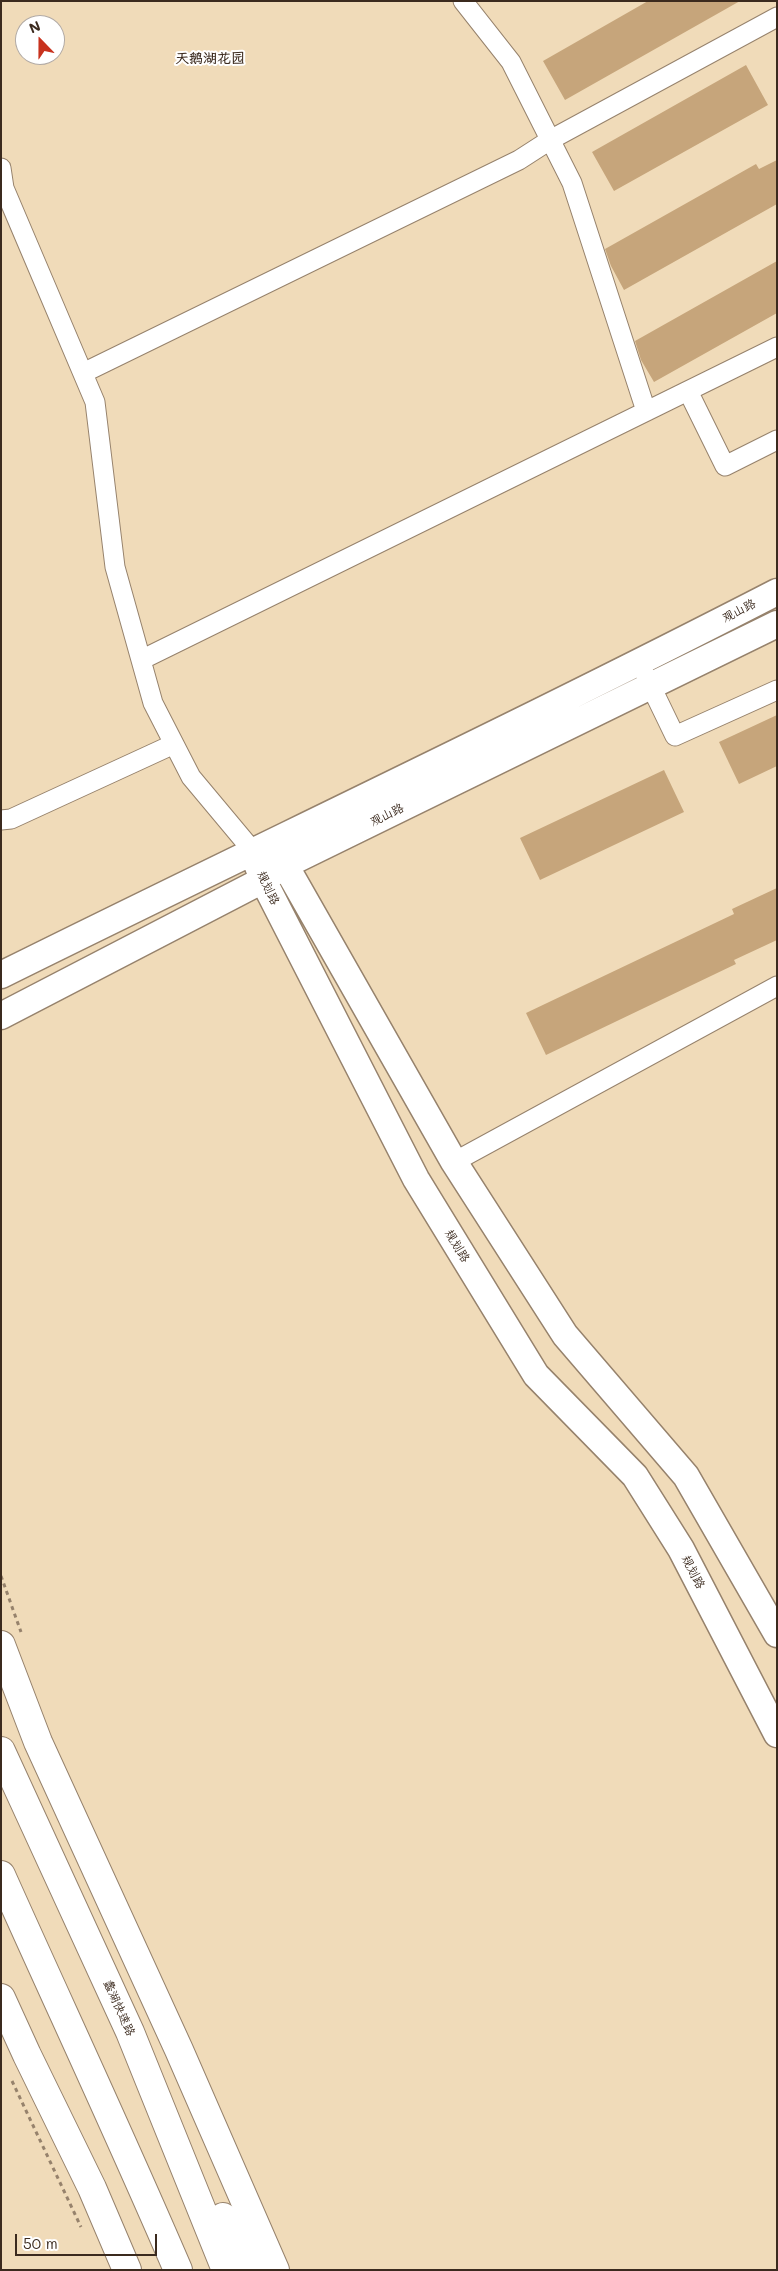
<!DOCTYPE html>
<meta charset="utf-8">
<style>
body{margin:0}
#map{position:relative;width:778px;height:2271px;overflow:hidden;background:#f0dbb9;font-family:Mali,sans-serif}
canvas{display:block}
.frame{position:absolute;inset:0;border:2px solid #3b2a1e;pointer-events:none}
.north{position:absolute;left:15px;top:15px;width:50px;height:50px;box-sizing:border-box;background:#fff;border:1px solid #b1aaa5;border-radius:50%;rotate:338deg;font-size:14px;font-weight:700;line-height:20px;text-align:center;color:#3b2a1e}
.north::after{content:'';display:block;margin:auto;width:18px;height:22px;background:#c8321e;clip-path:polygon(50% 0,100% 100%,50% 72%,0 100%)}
.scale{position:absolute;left:15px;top:2234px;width:142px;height:22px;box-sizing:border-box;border:2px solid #3b2a1e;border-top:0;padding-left:6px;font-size:15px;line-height:18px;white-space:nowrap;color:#3b2a1e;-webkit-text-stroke:4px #fff;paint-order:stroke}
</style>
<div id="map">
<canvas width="778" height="2271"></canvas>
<div class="frame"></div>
<div class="north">N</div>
<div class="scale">50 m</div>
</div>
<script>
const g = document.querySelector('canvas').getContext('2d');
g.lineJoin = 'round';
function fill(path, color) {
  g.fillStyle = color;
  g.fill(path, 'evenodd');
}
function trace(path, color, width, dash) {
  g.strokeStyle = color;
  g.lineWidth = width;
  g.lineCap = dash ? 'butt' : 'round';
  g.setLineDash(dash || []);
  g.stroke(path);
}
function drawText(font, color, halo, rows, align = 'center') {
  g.font = font + ' Mali,"LXGW WenKai TC",sans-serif';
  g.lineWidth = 4;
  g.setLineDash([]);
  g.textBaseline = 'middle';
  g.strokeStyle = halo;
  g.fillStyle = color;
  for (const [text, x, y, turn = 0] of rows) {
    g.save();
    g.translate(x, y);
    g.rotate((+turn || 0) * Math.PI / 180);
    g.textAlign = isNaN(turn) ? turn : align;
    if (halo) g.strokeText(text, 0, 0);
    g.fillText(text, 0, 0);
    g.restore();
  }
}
fill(new Path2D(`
 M 648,1 L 740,1 L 565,100 L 543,61 Z
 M 746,65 L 768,105 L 614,191 L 592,152 Z
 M 777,160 L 777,204 L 624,290 L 611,266 L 605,249 L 756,164 L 759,169 Z
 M 777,261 L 777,313 L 654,382 L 641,360 L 635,341 Z
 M 777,715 L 777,766 L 739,784 L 719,742 Z
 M 664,770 L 684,812 L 540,880 L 520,838 Z
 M 777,888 L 777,940 L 734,960 L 736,964 L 546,1055 L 526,1013 L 734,914 L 732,909 Z`), '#c6a57b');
const street = new Path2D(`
 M 463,1 L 511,62 L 572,183 L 646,411
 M 1,168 L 4,188 L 95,402 L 115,567 L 153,703 L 191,777 L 252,850
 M 83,373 L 519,160 L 550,140 L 777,17
 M 688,391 L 725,466 L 777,440
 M 141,660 L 777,347
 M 646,676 L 675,736 L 777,690
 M 1,820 L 11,819 L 174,744
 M 454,1162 L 777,986`);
const secondary = new Path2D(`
 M 252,850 L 263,880 L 416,1179 L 536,1375 L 635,1476 L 681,1549 L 777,1734
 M 252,850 L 285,865 L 454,1162 L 565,1335 L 686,1476 L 777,1634
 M 1,975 C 259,847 521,724 777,592
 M 1,1016 L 263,880 L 285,865 L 777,624`);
const primary = new Path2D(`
 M 1,1645 L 38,1742 L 179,2050 L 275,2270
 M 1,1998 L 27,2055 L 92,2188 L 127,2270`);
const highway = new Path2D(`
 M 1,1751 L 130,2032 L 226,2270
 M 1,1875 C 60,2007 121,2137 178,2270
 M 223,2217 L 249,2270`);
trace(street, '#96826c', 21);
trace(secondary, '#96826c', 29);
trace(primary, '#96826c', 30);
trace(highway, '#96826c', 30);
trace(new Path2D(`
 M 1,1576 L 21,1632
 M 12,2081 L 81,2227`), '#96826c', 3, [4, 4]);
trace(street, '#fff', 19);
trace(secondary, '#fff', 26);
trace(primary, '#fff', 28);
trace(highway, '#fff', 28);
drawText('12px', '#3b2a1e', '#fff', [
 ["观山路",739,611,-27],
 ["观山路",387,815,-26],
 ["规划路",268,888,65],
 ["规划路",457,1246,59],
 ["规划路",693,1572,63],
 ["蠡湖快速路",119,2008,66]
]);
drawText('bold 14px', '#3b2a1e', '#fff', [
 ["天鹅湖花园",210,59]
]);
</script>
